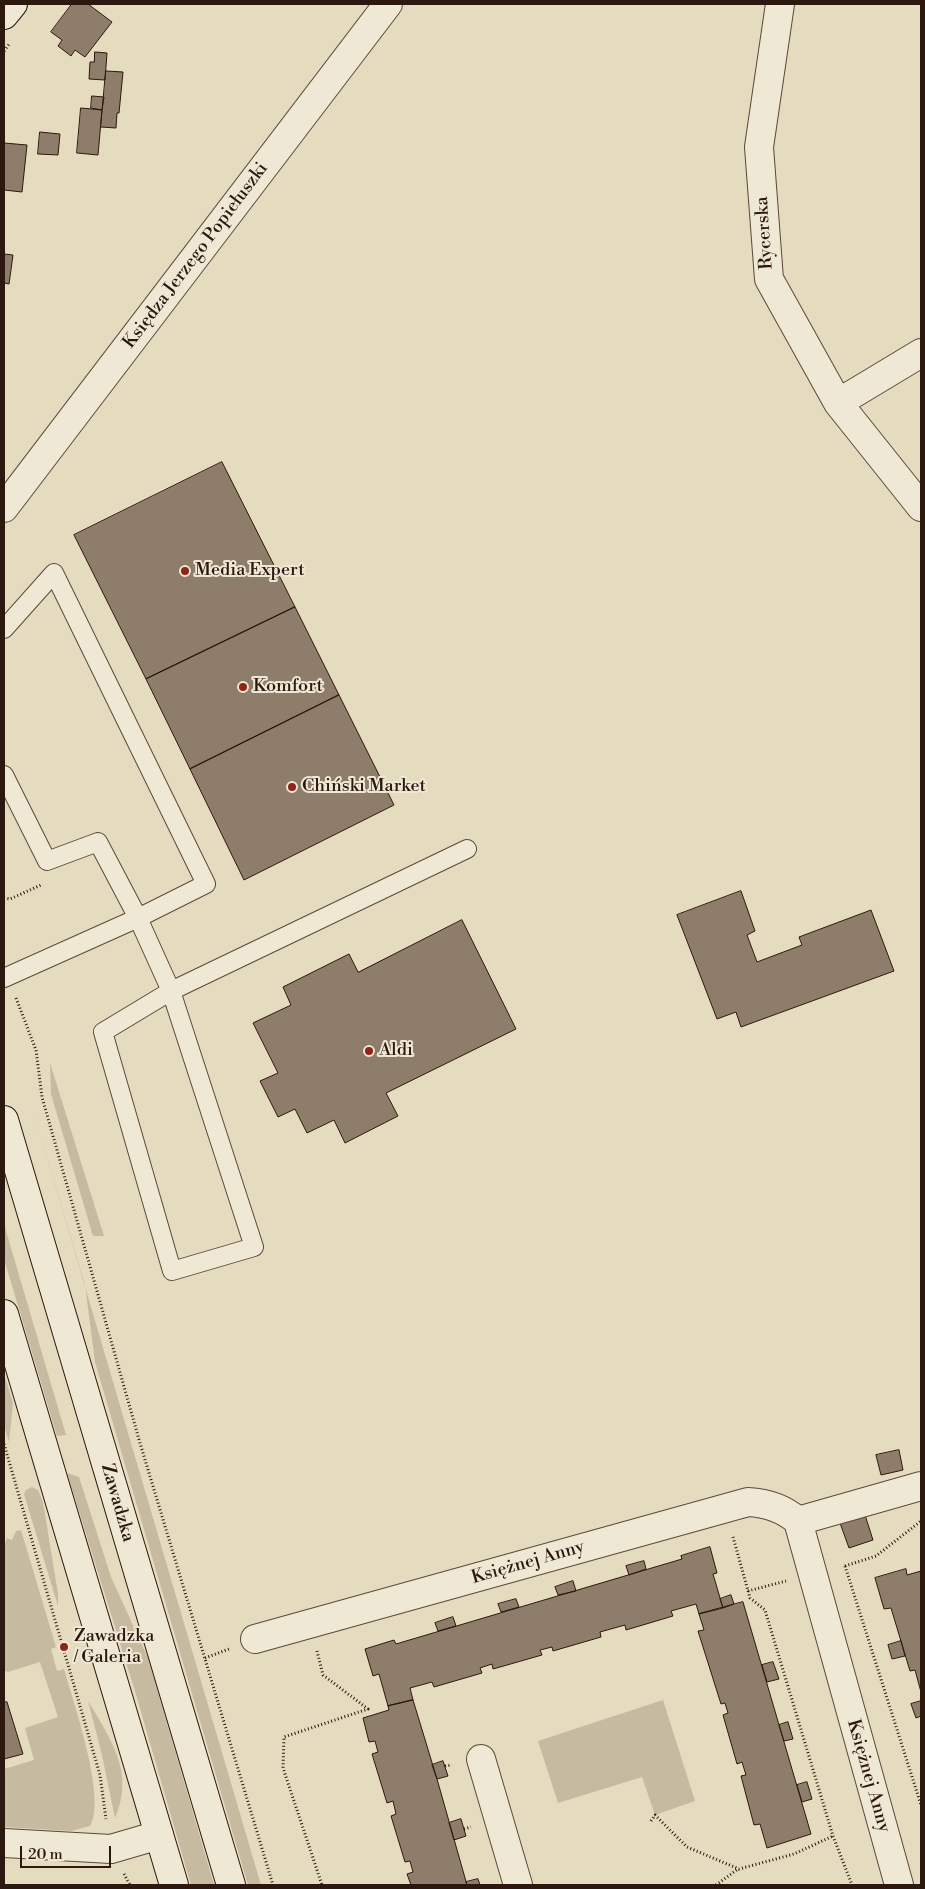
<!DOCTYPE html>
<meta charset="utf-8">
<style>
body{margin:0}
#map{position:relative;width:925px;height:1889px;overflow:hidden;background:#e5dbbe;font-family:"Libre Bodoni",serif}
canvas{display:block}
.frame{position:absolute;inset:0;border:5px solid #2d180f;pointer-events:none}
.scale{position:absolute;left:20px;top:1846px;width:91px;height:22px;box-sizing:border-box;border:2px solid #2d180f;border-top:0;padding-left:6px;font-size:15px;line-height:18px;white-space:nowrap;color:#2d180f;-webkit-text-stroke:4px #eee8d5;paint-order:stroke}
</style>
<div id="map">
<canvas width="925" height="1889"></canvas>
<div class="frame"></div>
<div class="scale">20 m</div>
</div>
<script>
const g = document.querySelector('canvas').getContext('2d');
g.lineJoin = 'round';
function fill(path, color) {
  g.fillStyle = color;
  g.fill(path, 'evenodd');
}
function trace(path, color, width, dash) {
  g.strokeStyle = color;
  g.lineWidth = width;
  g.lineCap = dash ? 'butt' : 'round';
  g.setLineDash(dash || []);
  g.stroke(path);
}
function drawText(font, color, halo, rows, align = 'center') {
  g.font = font + ' "Libre Bodoni",serif';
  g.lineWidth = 4;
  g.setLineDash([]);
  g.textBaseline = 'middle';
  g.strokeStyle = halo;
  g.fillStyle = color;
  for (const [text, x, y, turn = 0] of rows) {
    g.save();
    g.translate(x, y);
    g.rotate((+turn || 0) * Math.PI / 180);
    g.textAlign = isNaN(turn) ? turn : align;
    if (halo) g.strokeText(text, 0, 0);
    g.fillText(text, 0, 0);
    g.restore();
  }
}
fill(new Path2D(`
 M 50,1063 L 104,1236 L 93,1236 L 51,1094 Z
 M 31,1103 L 261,1885 L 248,1885 L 95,1362 L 85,1285 Z
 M 4,1224 L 66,1435 L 57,1436 L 4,1259 Z
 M 4,1374 L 13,1403 L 9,1442 L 4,1425 Z
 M 67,1473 L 79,1477 L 111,1577 L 148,1658 L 214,1885 L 191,1885 L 135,1691 Z
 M 32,1487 L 38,1490 L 43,1502 L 58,1594 L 58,1606 L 24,1494 L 26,1490 Z
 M 21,1530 L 56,1647 L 51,1649 L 57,1671 L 64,1669 C 73,1702 107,1798 90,1826 L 71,1831 L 4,1827 L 4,1769 L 34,1760 L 25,1728 L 58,1717 L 40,1662 L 8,1672 L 4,1670 L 4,1546 L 7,1538 L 12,1540 L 16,1531 Z
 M 663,1700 L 695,1801 L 655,1815 L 642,1777 L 558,1803 L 538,1741 Z
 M 88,1701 C 111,1740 135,1772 115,1818 L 102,1755 Z`), '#c6baa0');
const building = new Path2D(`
 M 72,4 L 88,4 L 112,22 L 85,57 L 75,50 L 71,56 L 58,46 L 62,40 L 51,32 Z
 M 95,52 L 107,53 L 105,80 L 89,79 L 90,62 L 94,62 Z
 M 106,71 L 123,72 L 119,113 L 117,113 L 116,128 L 101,127 Z
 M 92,96 L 104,97 L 102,110 L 91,108 Z
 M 81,108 L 102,110 L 98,155 L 77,153 Z
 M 40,132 L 60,134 L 58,155 L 38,154 Z
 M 4,143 L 27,145 L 22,192 L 4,190 Z
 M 4,254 L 13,255 L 9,284 L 4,283 Z
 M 222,462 L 295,607 L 146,679 L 74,535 Z
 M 295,607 L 339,695 L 190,769 L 146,679 Z
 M 339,695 L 394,805 L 244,880 L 190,769 Z
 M 741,891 L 755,931 L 747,935 L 757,962 L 802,945 L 799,937 L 871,910 L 894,971 L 741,1027 L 736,1012 L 717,1019 L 677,915 Z
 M 462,920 L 516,1029 L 386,1093 L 398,1116 L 345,1143 L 334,1120 L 307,1133 L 295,1109 L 278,1117 L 260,1081 L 278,1073 L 253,1023 L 291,1005 L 283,987 L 349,954 L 358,972 Z
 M 899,1450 L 903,1470 L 881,1475 L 876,1455 Z
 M 865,1515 L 873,1540 L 849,1548 L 840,1523 Z
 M 710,1547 L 717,1573 L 713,1574 L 723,1608 L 699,1614 L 696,1604 L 671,1611 L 673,1616 L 626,1630 L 625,1625 L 600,1632 L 601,1637 L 553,1651 L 552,1647 L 540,1650 L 542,1655 L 493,1669 L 492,1664 L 480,1668 L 482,1673 L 434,1687 L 432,1682 L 410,1688 L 413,1700 L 388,1706 L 379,1674 L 373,1676 L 365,1649 L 394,1640 L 396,1644 L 682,1559 L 681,1556 Z
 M 644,1561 L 646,1569 L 629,1575 L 626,1566 Z
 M 906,1569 L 907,1575 L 921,1571 L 921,1692 L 915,1670 L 910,1671 L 891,1608 L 884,1609 L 875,1578 Z
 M 573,1581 L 576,1591 L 558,1595 L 555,1587 Z
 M 731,1595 L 734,1604 L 723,1608 L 720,1599 Z
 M 516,1599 L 519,1607 L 501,1612 L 498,1604 Z
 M 743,1602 L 811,1834 L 767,1848 L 760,1824 L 754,1825 L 741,1776 L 746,1775 L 742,1762 L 737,1764 L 723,1715 L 728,1713 L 725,1703 L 721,1704 L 698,1631 L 704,1630 L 699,1614 Z
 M 453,1617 L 456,1626 L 438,1631 L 435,1623 Z
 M 901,1641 L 905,1656 L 892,1659 L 888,1645 Z
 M 773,1662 L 779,1679 L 767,1682 L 762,1665 Z
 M 413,1700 L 437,1779 L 467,1885 L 411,1885 L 407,1874 L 413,1872 L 410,1861 L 405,1862 L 391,1816 L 396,1814 L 393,1801 L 387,1803 L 372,1754 L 378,1752 L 375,1741 L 369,1742 L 363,1718 L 389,1710 L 388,1706 Z
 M 921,1701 L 921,1716 L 916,1718 L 911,1704 Z
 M 7,1702 L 23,1754 L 4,1759 L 4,1703 Z
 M 788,1722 L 793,1739 L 784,1741 L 779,1725 Z
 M 443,1761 L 448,1776 L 437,1779 L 432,1765 Z
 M 807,1782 L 812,1799 L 802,1802 L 797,1785 Z
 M 461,1819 L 466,1836 L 454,1840 L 449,1823 Z
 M 478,1879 L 480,1885 L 467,1885 L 466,1882 Z`);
fill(building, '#8d7d6a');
trace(building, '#2d180f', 1);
const lane = new Path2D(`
 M 4,629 L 54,573 L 206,884 L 138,918 L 4,978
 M 4,775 L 47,861 L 98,842 L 138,918 L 171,991 L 254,1247 L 172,1271 L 103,1032 L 171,991 L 467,849`);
const street = new Path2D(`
 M 780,4 L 759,147 L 769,279 L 838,403 L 921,507
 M 838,403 L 921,353
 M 4,508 L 388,4
 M 798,1521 L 921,1486
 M 255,1639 L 748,1502 C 767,1503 783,1508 798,1521 L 899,1885
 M 481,1759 L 518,1885
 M 4,1843 L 111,1849 L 159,1835`);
const secondary = new Path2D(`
 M 4,15 L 13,4
 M 4,1120 L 231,1885
 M 4,1314 L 174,1885`);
trace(lane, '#5b493b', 20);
trace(street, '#5b493b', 30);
trace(secondary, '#2d180f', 30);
trace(new Path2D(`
 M 4,51 L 10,43
 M 4,898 L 10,899 L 41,885
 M 16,998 L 36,1050 L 42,1097 L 140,1443 L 273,1885
 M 4,1444 L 100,1775 L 106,1819
 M 733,1537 L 750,1598 L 765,1610 L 833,1836 L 852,1885
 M 845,1566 L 921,1805
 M 845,1566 L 876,1556 L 921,1521
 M 748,1591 L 786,1581
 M 317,1651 L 323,1675 L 368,1709 L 284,1737 L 283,1768 L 322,1885
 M 205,1658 L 229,1649
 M 445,1766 L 452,1765
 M 651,1821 L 655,1815 L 687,1847 L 739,1869 L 794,1854 L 833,1836
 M 464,1829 L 471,1827
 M 124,1874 L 130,1885
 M 716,1885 L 738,1869`), '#2d180f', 3, [1, 2.5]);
trace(lane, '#eee8d5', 18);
trace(street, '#eee8d5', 28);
trace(secondary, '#eee8d5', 28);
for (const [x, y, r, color] of [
 [185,571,5,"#8f2418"],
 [243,687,5,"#8f2418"],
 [292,787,5,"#8f2418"],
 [369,1051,5,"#8f2418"],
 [64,1647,5,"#8f2418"]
]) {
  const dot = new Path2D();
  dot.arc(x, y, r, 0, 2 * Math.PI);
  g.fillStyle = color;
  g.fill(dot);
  trace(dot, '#eee8d5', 2);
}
drawText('18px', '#2d180f', '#eee8d5', [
 ["Rycerska",765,233,-94],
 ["Księdza Jerzego Popiełuszki",196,256,-53],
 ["Zawadzka",117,1503,74],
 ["Księżnej Anny",528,1563,-16],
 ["Księżnej Anny",868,1776,74]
]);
drawText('18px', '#2d180f', '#eee8d5', [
 ["Media Expert",195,571],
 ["Komfort",253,687],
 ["Chiński Market",302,787],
 ["Aldi",379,1051],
 ["Zawadzka",74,1637],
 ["/ Galeria",74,1658]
], 'left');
</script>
